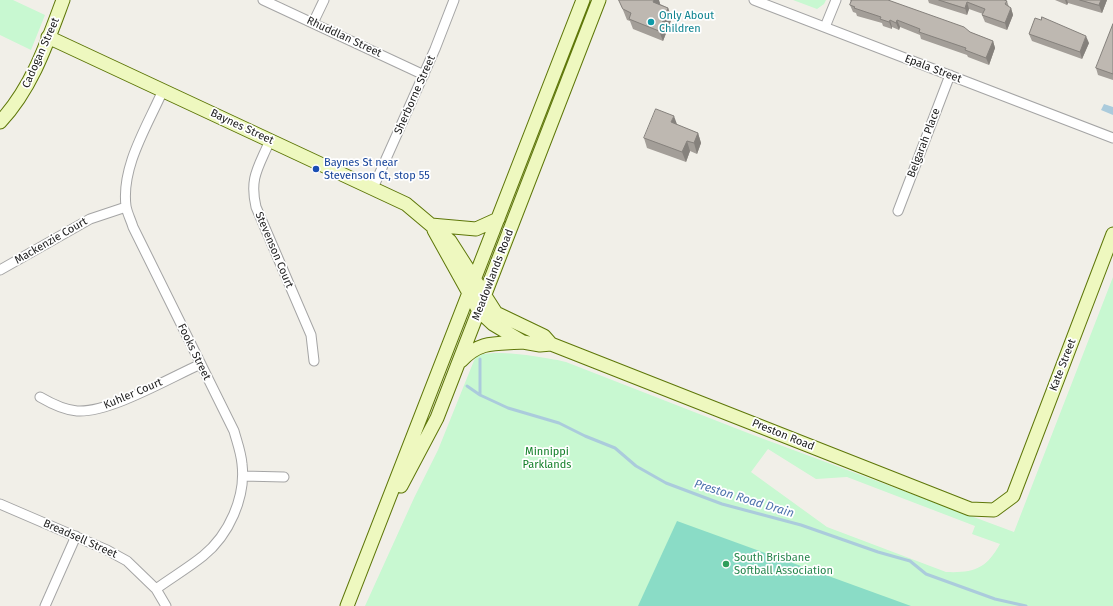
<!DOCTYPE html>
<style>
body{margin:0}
canvas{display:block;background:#f1efe8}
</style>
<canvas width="1113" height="606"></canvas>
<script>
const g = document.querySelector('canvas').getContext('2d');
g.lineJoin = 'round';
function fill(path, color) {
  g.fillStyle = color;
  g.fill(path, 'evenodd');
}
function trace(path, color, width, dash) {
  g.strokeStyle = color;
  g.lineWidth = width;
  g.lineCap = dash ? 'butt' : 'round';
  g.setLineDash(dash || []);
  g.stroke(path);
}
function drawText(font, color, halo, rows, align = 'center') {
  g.font = font + ' "Fira Sans",sans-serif';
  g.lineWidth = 3.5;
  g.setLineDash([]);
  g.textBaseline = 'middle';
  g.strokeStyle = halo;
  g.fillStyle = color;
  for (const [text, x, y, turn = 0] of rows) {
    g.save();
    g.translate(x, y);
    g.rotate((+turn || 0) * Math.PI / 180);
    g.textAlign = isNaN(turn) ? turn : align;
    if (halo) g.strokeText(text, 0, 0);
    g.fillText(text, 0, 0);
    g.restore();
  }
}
fill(new Path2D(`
 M 0,0 L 13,0 L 45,15 L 31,50 L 0,35 Z
 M 793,0 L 826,0 L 824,4 L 817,9 Z
 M 1113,277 L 1113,606 L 365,606 L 414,498 L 438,450 L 473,363 C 474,361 475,357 478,356 C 491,348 551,358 566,362 L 753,435 L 1014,532 ZM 768,449 L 816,479 L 847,477 L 975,526 L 972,534 L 1000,544 C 986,569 974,573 946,572 L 827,527 L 751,472 Z`), '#c8f8d1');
fill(new Path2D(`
 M 677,521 L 911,606 L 638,606 Z`), '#8adcc6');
fill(new Path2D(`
 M 1104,104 L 1113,107 L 1113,115 L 1101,110 Z`), '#abcbdc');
trace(new Path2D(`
 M 467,386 L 480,395 L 508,408 L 559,423 L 585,436 L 615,448 L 636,466 L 666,483 L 722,504 L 801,525 L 878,552 L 910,561 L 926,574 L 995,599 L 1026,606
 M 480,395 L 480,359`), '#abcbdc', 3);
const street = new Path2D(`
 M 263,0 L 424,75
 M 754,0 L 1113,138
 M 313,23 L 324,0
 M 825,27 L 836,0
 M 270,140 C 259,167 249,177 256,207 L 311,335 L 314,361
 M 373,188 L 435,49 L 454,0
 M 898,211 L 950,75
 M 0,270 L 90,219 L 126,207
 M 40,397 C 52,404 64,410 77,411 C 110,413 169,378 201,364
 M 243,476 L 284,477
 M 0,504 L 107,550 L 127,561 L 156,589 L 166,606
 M 156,589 C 171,578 188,568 203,556 C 229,535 246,497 242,464 C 241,452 237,442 234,431 L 133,227 C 131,220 127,213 126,206 C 121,166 148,125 163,90
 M 45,606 L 76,536`);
const secondary = new Path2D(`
 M 48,37 L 406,204 L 450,241 L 496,313 L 544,336 L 551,344 L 970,509 L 994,510 L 1013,496 L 1113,234
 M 0,122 C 32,88 47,43 63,0
 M 431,225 L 476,229 L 498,219
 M 434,230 L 479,311 L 493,324 L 523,342 L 540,345 L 551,344
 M 461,361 C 480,340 497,344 523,342
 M 401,486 L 437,418 L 599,0
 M 347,606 L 583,0`);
trace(street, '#a5a5a5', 11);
trace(secondary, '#5e7709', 15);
trace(street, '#fff', 9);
trace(secondary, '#eef8bf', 13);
fill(new Path2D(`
 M 619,0 L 660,3 L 660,4 L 668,8 L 672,18 L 663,41 L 633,29 L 630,21 L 627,20 Z
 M 850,0 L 888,0 L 993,41 L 995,48 L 989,65 L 968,57 L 967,55 L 921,39 L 920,35 L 900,27 L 899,30 L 892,27 L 892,29 L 883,26 L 882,23 L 857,16 L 856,13 L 853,12 L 850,5 L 851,2 Z
 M 928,0 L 993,0 L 1007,1 L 1009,7 L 1011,8 L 1013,15 L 1007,30 L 985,22 L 982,15 L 983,14 L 969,9 L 967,15 L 929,3 Z
 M 1055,0 L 1107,0 L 1102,13 L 1068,3 L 1067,5 Z
 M 1113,24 L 1113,80 L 1098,75 L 1096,68 Z
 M 1029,34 L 1089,43 L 1082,59 L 1032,41 Z
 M 677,125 L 698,133 L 701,143 L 697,154 L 690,151 L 686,162 L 647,148 L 644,138 Z`), '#a39e98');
fill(new Path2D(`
 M 654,0 L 659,0 L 660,3 L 657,12 L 653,2 Z
 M 1065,0 L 1067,0 L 1068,3 L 1067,5 Z
 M 1101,0 L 1107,0 L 1102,13 L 1099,5 Z
 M 967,2 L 969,9 L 967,15 L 965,8 Z
 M 668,8 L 672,18 L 663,41 L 659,31 Z
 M 1011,8 L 1013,15 L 1007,30 L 1005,23 Z
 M 890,20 L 892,27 L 892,29 L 889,22 Z
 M 897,20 L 900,27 L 899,30 L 896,23 Z
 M 1086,36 L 1089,43 L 1082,59 L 1080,52 Z
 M 993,41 L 995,48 L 989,65 L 986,58 Z
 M 674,116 L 678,127 L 671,122 Z
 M 698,133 L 701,143 L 697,154 L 694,143 Z
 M 687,141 L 690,151 L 686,162 L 682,152 Z`), '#85817c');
const building = new Path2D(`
 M 619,0 L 654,0 L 653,2 L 668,8 L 659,31 L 629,19 L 631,13 L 623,9 Z
 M 852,0 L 888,0 L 964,27 L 970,32 L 993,41 L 986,58 L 965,50 L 966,48 L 919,32 L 920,29 L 897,20 L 896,23 L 890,20 L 889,22 L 880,19 L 881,17 L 854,8 L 855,7 L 850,5 Z
 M 939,0 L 1004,0 L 1007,1 L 1005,4 L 1011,8 L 1005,23 L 982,15 L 985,9 L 967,2 L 965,8 Z
 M 1080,0 L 1101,0 L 1099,5 Z
 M 1042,17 L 1086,36 L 1080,52 L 1029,34 L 1035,18 L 1041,20 Z
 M 1113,24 L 1113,74 L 1096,68 Z
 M 656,109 L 674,116 L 671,122 L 698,133 L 694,143 L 687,141 L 682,152 L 644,138 Z`);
fill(building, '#beb8b1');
trace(building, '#85817c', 1);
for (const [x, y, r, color] of [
 [651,22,4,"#0f9aa8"],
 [316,169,4,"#1a4fb4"],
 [726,564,4,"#2e9e5b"]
]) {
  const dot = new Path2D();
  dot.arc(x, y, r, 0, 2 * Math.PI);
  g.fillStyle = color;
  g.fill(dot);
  trace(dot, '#fff', 1.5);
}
drawText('11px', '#0d838f', '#fff', [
 ["Only About",659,16],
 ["Children",659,29]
], 'left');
drawText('11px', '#212121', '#fff', [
 ["Rhuddlan Street",344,37,25],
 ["Cadogan Street",41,53,-66],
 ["Epala Street",933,69,21],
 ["Sherborne Street",415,95,-66],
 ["Baynes Street",242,127,25],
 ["Belgarah Place",924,143,-69],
 ["Mackenzie Court",51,241,-30],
 ["Stevenson Court",274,250,67],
 ["Meadowlands Road",493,275,-69],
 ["Fooks Street",194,352,64],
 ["Kate Street",1063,365,-69],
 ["Kuhler Court",133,394,-23],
 ["Preston Road",783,435,22],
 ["Breadsell Street",80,539,24]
]);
drawText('11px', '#164399', '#fff', [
 ["Baynes St near",324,163],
 ["Stevenson Ct, stop 55",324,176]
], 'left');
drawText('11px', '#107e26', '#fff', [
 ["Minnippi",547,452],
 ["Parklands",547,465]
]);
drawText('11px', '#27864d', '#fff', [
 ["South Brisbane",734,558],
 ["Softball Association",734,571]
], 'left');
drawText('italic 12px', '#5074ae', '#fff', [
 ["Preston Road Drain",744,499,17]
]);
</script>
